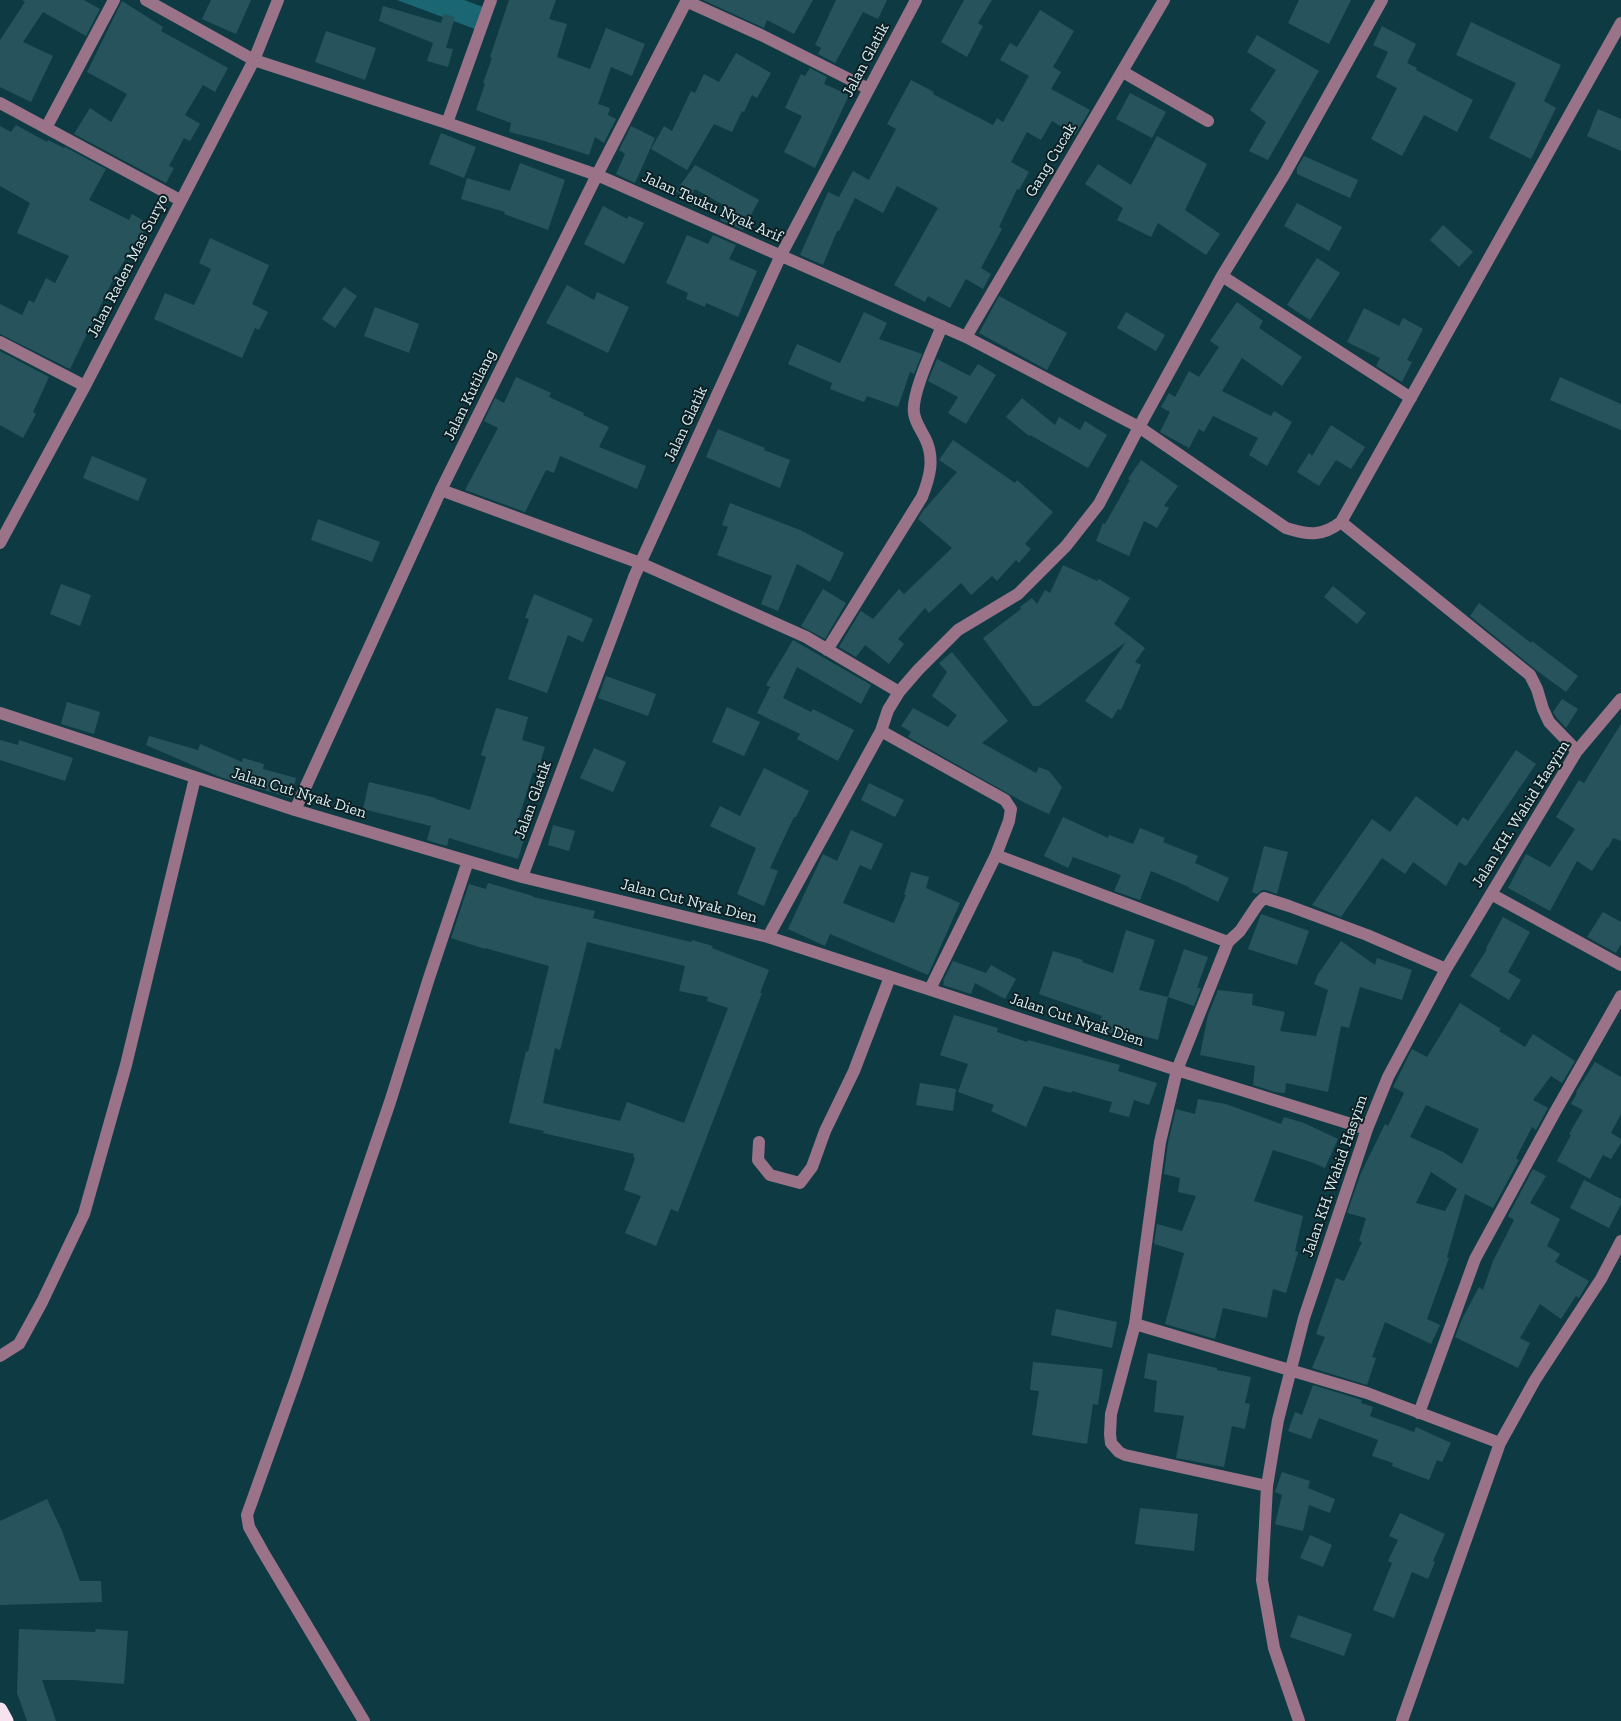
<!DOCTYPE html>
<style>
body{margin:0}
canvas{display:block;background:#0e3b43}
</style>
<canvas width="1621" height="1721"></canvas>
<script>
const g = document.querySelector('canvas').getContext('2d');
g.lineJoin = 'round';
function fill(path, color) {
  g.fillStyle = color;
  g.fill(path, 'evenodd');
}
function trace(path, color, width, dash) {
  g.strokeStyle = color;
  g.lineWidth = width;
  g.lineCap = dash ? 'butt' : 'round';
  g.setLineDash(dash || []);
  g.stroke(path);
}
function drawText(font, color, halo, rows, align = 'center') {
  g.font = font + ' "Zilla Slab",serif';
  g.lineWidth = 4;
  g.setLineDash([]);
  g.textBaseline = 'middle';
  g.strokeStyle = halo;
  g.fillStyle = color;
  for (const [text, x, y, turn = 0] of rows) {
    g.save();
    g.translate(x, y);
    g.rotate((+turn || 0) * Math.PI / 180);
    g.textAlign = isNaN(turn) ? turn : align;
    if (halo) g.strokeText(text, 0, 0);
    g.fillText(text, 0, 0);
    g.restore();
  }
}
fill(new Path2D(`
 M 397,0 L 464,0 L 483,7 L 475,29 Z`), '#1b6673');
fill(new Path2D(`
 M 22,0 L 84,0 L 100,9 L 86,36 L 43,12 L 23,42 L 53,56 L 31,102 L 0,87 L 0,40 L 25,2 Z
 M 211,0 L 251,0 L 236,34 L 202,19 Z
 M 509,0 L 556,0 L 549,19 L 567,24 L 557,57 L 590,69 L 606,28 L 645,44 L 632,76 L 611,67 L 598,104 L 610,108 L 608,115 L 616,119 L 604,143 L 595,137 L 589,155 L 541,140 L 509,132 L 511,123 L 476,110 L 485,84 L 483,83 L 492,58 L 490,57 Z
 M 703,0 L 813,0 L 794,34 L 767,20 L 764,28 Z
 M 836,0 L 887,0 L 878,19 L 863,12 L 835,63 L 818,54 L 821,48 L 815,45 Z
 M 964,0 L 992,0 L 978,23 L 983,26 L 967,57 L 941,42 Z
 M 1299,0 L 1351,0 L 1329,44 L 1288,23 Z
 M 122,1 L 163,27 L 161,31 L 228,68 L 215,92 L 203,85 L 185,115 L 200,124 L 190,141 L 184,138 L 169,166 L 174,168 L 166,183 L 74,134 L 90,108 L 111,122 L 127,94 L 87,72 Z
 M 383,6 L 441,23 L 444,14 L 455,17 L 446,48 L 453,49 L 448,67 L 427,61 L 433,43 L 379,21 Z
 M 1040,10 L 1074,31 L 1053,67 L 1061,72 L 1051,89 L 1090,110 L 1075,135 L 1052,121 L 1041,140 L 1027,132 L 1011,162 L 1029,172 L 1019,190 L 1017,189 L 999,227 L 1002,229 L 981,268 L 991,274 L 983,289 L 966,279 L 950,308 L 928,296 L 925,302 L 894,285 L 938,208 L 897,186 L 883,213 L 855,198 L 839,231 L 837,231 L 823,265 L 800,255 L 828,192 L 839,197 L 853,171 L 869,180 L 896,129 L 887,124 L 911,80 L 934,92 L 933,94 L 993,125 L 997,118 L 1003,122 L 1029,76 L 1000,60 L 1010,43 L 1017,47 Z
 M 1471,22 L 1561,65 L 1544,101 L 1556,108 L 1531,159 L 1489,138 L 1516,83 L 1456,55 Z
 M 1382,26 L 1416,44 L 1407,63 L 1417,68 L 1416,70 L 1473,100 L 1457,132 L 1424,115 L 1402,156 L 1371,139 L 1397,88 L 1376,77 L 1388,52 L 1373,45 Z
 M 326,31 L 376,48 L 365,80 L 315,62 Z
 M 1257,35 L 1319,71 L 1268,160 L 1249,151 L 1266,122 L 1250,110 L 1276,70 L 1247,52 Z
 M 736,53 L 771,73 L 757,98 L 752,95 L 744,112 L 742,111 L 732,132 L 714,124 L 687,170 L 651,149 L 664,126 L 672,131 L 691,91 L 695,93 L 704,74 L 719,82 Z
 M 810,68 L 827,77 L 824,84 L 849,95 L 815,168 L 784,152 L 802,116 L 785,108 L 801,74 L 805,76 Z
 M 1130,93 L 1166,112 L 1152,138 L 1116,119 Z
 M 1598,109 L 1621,119 L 1621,151 L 1587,136 Z
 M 16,125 L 47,142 L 48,140 L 64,148 L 65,147 L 106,169 L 89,200 L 129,220 L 132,214 L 149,224 L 133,251 L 131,249 L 113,280 L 70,369 L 0,334 L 0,304 L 22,315 L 29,300 L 34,303 L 46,278 L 55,283 L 69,256 L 17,233 L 30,203 L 0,186 L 0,126 L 11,132 Z
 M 631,126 L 655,138 L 635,183 L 616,174 L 625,154 L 619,150 Z
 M 441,133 L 476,147 L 464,178 L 429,164 Z
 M 1157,136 L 1207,164 L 1185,210 L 1220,234 L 1206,255 L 1158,223 L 1151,237 L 1117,220 L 1123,208 L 1085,184 L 1098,164 L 1131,185 Z
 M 1304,156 L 1358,180 L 1350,198 L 1297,174 L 1297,168 Z
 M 520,163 L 565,180 L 548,230 L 504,214 L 505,212 L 461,199 L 467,178 L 510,191 Z
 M 695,165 L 759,200 L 743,230 L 720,220 L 727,207 L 695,189 L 688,200 L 676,191 Z
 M 1297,203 L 1342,227 L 1329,251 L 1284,226 Z
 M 603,206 L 627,219 L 629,216 L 644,223 L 624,264 L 584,244 Z
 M 1443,225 L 1473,252 L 1459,267 L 1430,240 Z
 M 687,235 L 708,244 L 713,235 L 736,245 L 729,259 L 757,271 L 738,317 L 706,303 L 705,307 L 686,299 L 688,293 L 666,283 Z
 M 210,238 L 269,265 L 252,304 L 268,312 L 259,330 L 255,328 L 242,358 L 154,319 L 165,293 L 194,305 L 211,269 L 199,263 Z
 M 1317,258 L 1340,273 L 1310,320 L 1287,305 Z
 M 567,285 L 594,300 L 597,292 L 629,307 L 608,353 L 546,323 Z
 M 344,287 L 357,296 L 335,328 L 322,319 Z
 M 999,296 L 1067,333 L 1047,370 L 979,333 Z
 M 1237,302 L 1263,321 L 1259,328 L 1302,357 L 1282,386 L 1242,358 L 1222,391 L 1271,416 L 1274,411 L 1292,422 L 1267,466 L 1249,455 L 1258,438 L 1213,416 L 1204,432 L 1199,429 L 1189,448 L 1160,432 L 1170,412 L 1161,407 L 1169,393 L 1175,397 L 1189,371 L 1199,377 L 1219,347 L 1210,341 Z
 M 375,307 L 419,324 L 409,353 L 364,336 Z
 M 1364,308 L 1399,326 L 1403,318 L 1423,329 L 1407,360 L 1412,362 L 1402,382 L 1376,366 L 1380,358 L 1347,342 Z
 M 864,312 L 887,323 L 879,339 L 922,354 L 914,374 L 910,372 L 898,407 L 867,396 L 864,402 L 830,389 L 832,383 L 788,364 L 797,344 L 840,363 Z
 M 1126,312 L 1165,335 L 1156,351 L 1117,328 Z
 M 0,351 L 49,377 L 33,412 L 36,414 L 23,438 L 0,425 Z
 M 937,359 L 970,376 L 978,364 L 996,375 L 966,424 L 948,413 L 958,397 L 928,381 Z
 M 516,377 L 551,393 L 549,397 L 584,413 L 583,415 L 609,427 L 599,447 L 646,466 L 637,489 L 560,456 L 554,473 L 546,470 L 525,512 L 465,490 L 498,428 L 484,421 L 495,398 L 504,403 Z
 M 1560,377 L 1621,404 L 1621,430 L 1550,400 Z
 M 1022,398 L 1055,425 L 1059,417 L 1080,430 L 1085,421 L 1107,435 L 1088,468 L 1030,435 L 1029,436 L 1006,417 Z
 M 1331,425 L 1365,447 L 1351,469 L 1336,460 L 1319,486 L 1297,472 L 1309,453 L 1312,456 Z
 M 718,429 L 765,448 L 764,450 L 790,460 L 780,488 L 706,457 Z
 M 953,440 L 1015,483 L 1017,480 L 1053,512 L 1025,544 L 1031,549 L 1019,563 L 1016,560 L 997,581 L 992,576 L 971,595 L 961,583 L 929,613 L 925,608 L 898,639 L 904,644 L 889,664 L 865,645 L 856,657 L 839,647 L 860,612 L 861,611 L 873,619 L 899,589 L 904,594 L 952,548 L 918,519 L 923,511 L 957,472 L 939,460 Z
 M 92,456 L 147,479 L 138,501 L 83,478 Z
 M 1141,460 L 1178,486 L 1164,506 L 1169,508 L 1157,528 L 1144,521 L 1129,556 L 1096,541 L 1103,523 L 1105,524 L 1130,480 L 1128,479 Z
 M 730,503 L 800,530 L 844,553 L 830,582 L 797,564 L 778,611 L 761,604 L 772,576 L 717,555 L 728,527 L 722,525 Z
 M 318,519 L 380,542 L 372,562 L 311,540 Z
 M 1063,565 L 1097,581 L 1099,579 L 1130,598 L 1114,624 L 1145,648 L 1135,662 L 1141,665 L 1121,710 L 1118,709 L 1112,719 L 1085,701 L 1126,642 L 1039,706 L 1033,706 L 983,638 L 1021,609 L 1020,607 L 1032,598 L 1037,604 L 1045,590 L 1050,593 Z
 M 61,584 L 91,595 L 80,626 L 50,614 Z
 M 1333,586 L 1366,613 L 1357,624 L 1324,597 Z
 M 823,589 L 846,603 L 825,639 L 801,626 Z
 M 534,594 L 593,619 L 583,642 L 568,635 L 547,693 L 508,679 L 529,619 L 525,618 Z
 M 1479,603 L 1531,643 L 1532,641 L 1578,676 L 1566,692 L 1536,670 L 1470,616 Z
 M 793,640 L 871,685 L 861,704 L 797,667 L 783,698 L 811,712 L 813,709 L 854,730 L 838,761 L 797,739 L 800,734 L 757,713 L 770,687 L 766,685 Z
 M 952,652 L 1008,721 L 982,743 L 1036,773 L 1039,767 L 1049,771 L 1062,787 L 1049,814 L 1025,803 L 908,737 L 911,732 L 901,726 L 913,708 L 948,727 L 957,715 L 932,696 L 947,672 L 939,663 Z
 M 606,676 L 656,694 L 648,716 L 598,698 Z
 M 1562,699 L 1578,709 L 1566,728 L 1556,717 L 1553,712 Z
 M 67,702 L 100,712 L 94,734 L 61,724 Z
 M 727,707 L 760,722 L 744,756 L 712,742 Z
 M 496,708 L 528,717 L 522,740 L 545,747 L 537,773 L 533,772 L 516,827 L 527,830 L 518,859 L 449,838 L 447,846 L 436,843 L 427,840 L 431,826 L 363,809 L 369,782 L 436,798 L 436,799 L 470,810 L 486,757 L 481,755 Z
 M 1621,724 L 1621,841 L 1613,838 L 1608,848 L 1607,847 L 1592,871 L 1577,861 L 1550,911 L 1508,888 L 1526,854 L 1550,867 L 1575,829 L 1556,817 L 1579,780 L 1584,783 Z
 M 149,736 L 198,750 L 200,744 L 242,762 L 243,758 L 264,764 L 263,769 L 296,778 L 291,798 L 220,777 L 146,745 Z
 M 0,740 L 18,745 L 19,740 L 73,758 L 65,781 L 0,760 Z
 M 594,748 L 626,762 L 613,792 L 580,778 Z
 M 1516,750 L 1536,764 L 1466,866 L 1459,862 L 1446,886 L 1413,862 L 1405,874 L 1382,858 L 1341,917 L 1312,905 L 1372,819 L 1390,832 L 1416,796 L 1457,826 L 1463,817 L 1468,821 Z
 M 764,768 L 809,791 L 796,817 L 794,817 L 770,868 L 778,871 L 764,906 L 737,894 L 756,848 L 710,826 L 720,806 L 740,816 Z
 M 869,783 L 904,800 L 895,817 L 861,800 Z
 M 1063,817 L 1108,838 L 1109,835 L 1133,844 L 1140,828 L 1165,838 L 1163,842 L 1198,856 L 1195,863 L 1229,878 L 1218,902 L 1189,888 L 1189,887 L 1151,871 L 1140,900 L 1114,891 L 1121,875 L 1073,857 L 1068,868 L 1044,856 Z
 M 553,825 L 575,831 L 569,851 L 548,845 Z
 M 851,830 L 883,844 L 871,870 L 860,865 L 843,903 L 894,923 L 906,895 L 904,895 L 911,872 L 929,877 L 926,888 L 960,903 L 928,975 L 830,934 L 825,946 L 788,929 L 823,854 L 837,861 Z
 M 1264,846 L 1288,852 L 1277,894 L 1266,890 L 1262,890 L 1257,894 L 1252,892 Z
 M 488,883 L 533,896 L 533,897 L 595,911 L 593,918 L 691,942 L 692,940 L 713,946 L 712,948 L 769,970 L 760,993 L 762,993 L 678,1212 L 671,1209 L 656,1246 L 625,1233 L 641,1196 L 624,1190 L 635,1158 L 633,1157 L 634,1154 L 543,1133 L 544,1131 L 509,1123 L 526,1051 L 528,1052 L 549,966 L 485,948 L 485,949 L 451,938 L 469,884 L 486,889 ZM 587,942 L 685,966 L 679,991 L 708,997 L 707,1001 L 728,1008 L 684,1123 L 627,1102 L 620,1121 L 543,1103 L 555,1048 L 560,1050 Z
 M 1603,912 L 1621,922 L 1621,944 L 1616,953 L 1587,937 Z
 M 1261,914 L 1309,931 L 1297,965 L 1248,949 Z
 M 1503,917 L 1530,932 L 1508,972 L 1521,980 L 1509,1000 L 1470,976 L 1487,949 L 1486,948 Z
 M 1126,930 L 1155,940 L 1139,990 L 1168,997 L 1158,1040 L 1124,1031 L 1123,1037 L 1098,1029 L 1102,1016 L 1039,994 L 1053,951 L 1083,960 L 1082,962 L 1113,973 Z
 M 1341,941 L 1375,965 L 1377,958 L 1412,970 L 1402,1000 L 1360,987 L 1349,1028 L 1341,1026 L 1328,1092 L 1286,1083 L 1285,1093 L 1275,1092 L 1253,1085 L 1255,1066 L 1200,1055 L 1208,1015 L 1218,990 L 1253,994 L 1252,1005 L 1285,1012 L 1280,1031 L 1316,1036 L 1328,990 L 1314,984 L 1318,974 Z
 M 1184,949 L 1208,957 L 1197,988 L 1201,988 L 1194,1006 L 1168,997 Z
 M 953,961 L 986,973 L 991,965 L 1016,979 L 1005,999 L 975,983 L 971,994 L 943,985 L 944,982 L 943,981 Z
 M 1460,1003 L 1501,1029 L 1499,1031 L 1525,1047 L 1533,1034 L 1575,1061 L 1562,1083 L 1551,1076 L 1533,1100 L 1548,1108 L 1536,1130 L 1532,1127 L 1516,1158 L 1519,1160 L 1493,1208 L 1465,1194 L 1447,1257 L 1449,1258 L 1427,1319 L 1440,1325 L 1431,1344 L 1385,1322 L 1372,1357 L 1376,1358 L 1367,1385 L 1312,1368 L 1325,1337 L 1316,1334 L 1336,1278 L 1344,1281 L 1362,1242 L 1359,1241 L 1366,1218 L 1347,1213 L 1361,1173 L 1385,1124 L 1388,1126 L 1404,1093 L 1393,1087 L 1412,1049 L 1427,1057 ZM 1426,1105 L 1479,1129 L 1462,1164 L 1443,1152 L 1410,1137 ZM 1431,1172 L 1457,1189 L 1445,1211 L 1416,1203 Z
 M 954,1015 L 998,1028 L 997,1032 L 1027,1042 L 1028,1040 L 1120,1065 L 1118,1071 L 1157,1083 L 1149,1105 L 1134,1100 L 1129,1117 L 1109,1112 L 1112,1102 L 1072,1091 L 1071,1093 L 1044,1086 L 1026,1127 L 991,1111 L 994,1105 L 958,1092 L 968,1064 L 940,1055 Z
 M 1595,1062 L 1621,1077 L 1621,1114 L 1611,1133 L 1621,1139 L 1621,1143 L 1611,1159 L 1603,1155 L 1590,1179 L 1557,1161 L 1571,1135 L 1569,1134 L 1583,1110 L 1571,1104 L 1577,1093 L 1576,1092 Z
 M 920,1083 L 956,1089 L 953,1111 L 916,1105 Z
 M 1198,1099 L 1226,1104 L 1281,1124 L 1284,1117 L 1304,1123 L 1338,1139 L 1325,1168 L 1311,1162 L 1273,1150 L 1254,1201 L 1303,1216 L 1295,1251 L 1298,1252 L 1286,1293 L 1273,1289 L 1267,1318 L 1223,1308 L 1215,1339 L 1165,1324 L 1184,1253 L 1154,1244 L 1157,1224 L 1182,1231 L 1196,1196 L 1178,1192 L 1180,1178 L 1164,1174 L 1168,1143 L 1176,1109 L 1195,1114 Z
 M 1533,1169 L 1546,1176 L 1530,1203 L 1560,1219 L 1547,1246 L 1560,1254 L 1555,1262 L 1589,1281 L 1579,1298 L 1576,1296 L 1561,1319 L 1540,1304 L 1520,1338 L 1530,1343 L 1518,1368 L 1455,1337 L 1462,1319 L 1479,1287 L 1483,1290 L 1493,1261 L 1514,1220 L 1508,1216 Z
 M 1584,1180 L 1621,1199 L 1621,1204 L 1609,1228 L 1570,1208 Z
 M 1056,1309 L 1117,1322 L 1112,1348 L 1051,1335 Z
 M 1148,1353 L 1217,1368 L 1217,1370 L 1251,1377 L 1245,1403 L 1250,1404 L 1245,1429 L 1232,1426 L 1224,1467 L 1176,1458 L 1184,1416 L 1154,1412 L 1157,1381 L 1144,1378 Z
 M 1033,1362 L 1103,1369 L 1098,1405 L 1093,1404 L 1087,1444 L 1032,1435 L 1039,1391 L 1030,1390 Z
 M 1313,1385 L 1362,1400 L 1361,1403 L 1373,1407 L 1370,1416 L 1414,1432 L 1416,1427 L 1451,1443 L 1442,1462 L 1437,1460 L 1429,1480 L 1392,1466 L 1393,1463 L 1372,1456 L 1378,1440 L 1319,1418 L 1311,1439 L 1288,1431 L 1295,1412 L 1302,1415 Z
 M 1282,1472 L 1310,1481 L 1308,1488 L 1335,1499 L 1330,1513 L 1309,1505 L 1303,1531 L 1275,1524 L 1282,1495 L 1275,1492 Z
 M 47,1499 L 62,1531 L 80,1581 L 101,1581 L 102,1602 L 0,1605 L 0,1521 Z
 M 1140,1508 L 1198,1514 L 1194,1551 L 1135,1544 Z
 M 1400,1513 L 1445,1534 L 1433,1561 L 1435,1562 L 1428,1579 L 1412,1572 L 1394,1618 L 1373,1610 L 1392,1563 L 1388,1561 L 1398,1540 L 1389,1536 Z
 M 1310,1535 L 1332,1545 L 1323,1567 L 1300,1558 Z
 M 1298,1615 L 1352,1634 L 1344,1656 L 1290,1637 Z
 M 19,1629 L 95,1632 L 96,1629 L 128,1631 L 124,1684 L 73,1680 L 42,1680 L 56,1721 L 27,1721 L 17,1693 Z`), '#26535c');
trace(new Path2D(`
 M 146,0 L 254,60 L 447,123 L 597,175 L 966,337 L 1139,427 L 1286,528 C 1308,535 1322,537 1341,522 L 1621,23
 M 686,1 L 761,35 L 869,89
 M 1123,72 L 1208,121
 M 0,103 L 180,200
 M 447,123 L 491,0
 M 46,128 L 114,0
 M 1222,276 L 1411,398
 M 966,337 L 1164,0
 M 0,342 L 85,386
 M 441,490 L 640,563 L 806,637 L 899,692
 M 1341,522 L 1530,675 L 1537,689 L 1543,709 L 1549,722 L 1577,751
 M 0,543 L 85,386 L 254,60 L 278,0
 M 827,650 L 922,497 C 930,477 935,458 925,438 C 921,430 915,422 914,413 C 911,394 934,346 942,326
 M 0,713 L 295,810 L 522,877 L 768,937 L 1177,1070 L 1367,1129
 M 881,731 L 1005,800 L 1011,809 L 1009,821 L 996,855 L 930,989
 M 295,810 L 441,490 L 597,175 L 687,0
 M 996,855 L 1228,942
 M 522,877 L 634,577 L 781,255 L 916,0
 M 1491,894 L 1621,965
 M 768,937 L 881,731 L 888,710 L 899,692 L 918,670 L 958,630 L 1018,594 L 1066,546 L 1099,504 L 1139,427 L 1222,276 L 1284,175 L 1382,0
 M 759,1142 L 758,1160 L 770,1175 L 800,1183 L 812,1167 L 825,1131 L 854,1071 L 890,977
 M 1135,1324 L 1367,1393 L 1500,1443
 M 0,1356 L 19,1344 L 42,1302 L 84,1214 L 126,1065 L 195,778
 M 1419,1413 L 1475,1259 L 1555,1112 L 1621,996
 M 1267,1486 L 1125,1455 L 1119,1452 L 1111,1443 L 1110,1434 L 1111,1414 L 1135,1324 L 1160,1142 L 1177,1070 L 1228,942 L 1240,931 L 1258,904 L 1264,898 L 1289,906 L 1367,935 L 1446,969
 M 364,1721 L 263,1552 L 249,1527 L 247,1515 L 296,1378 L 390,1102 L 429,978 L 468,861
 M 1299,1721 L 1274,1648 L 1262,1580 L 1267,1486 L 1278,1420 L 1304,1318 L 1367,1129 L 1388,1077 L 1446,969 L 1577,751 L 1621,699
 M 1402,1721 L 1500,1443 L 1535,1380 L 1601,1279 L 1621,1241`), '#9a7389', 12);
trace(new Path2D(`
 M 0,1710 L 6,1721`), '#f7e3ee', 15);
drawText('16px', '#d5ecf1', '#0d1f23', [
 ["Jalan Glatik",866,60,-62],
 ["Gang Cucak",1051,160,-59],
 ["Jalan Teuku Nyak Arif",712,207,24],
 ["Jalan Raden Mas Suryo",128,266,-63],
 ["Jalan Kutilang",470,395,-64],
 ["Jalan Glatik",686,424,-65],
 ["Jalan Cut Nyak Dien",299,793,17],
 ["Jalan Glatik",533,800,-70],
 ["Jalan KH. Wahid Hasyim",1521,814,-58],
 ["Jalan Cut Nyak Dien",689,901,14],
 ["Jalan Cut Nyak Dien",1077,1020,18],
 ["Jalan KH. Wahid Hasyim",1335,1176,-71]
]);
</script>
